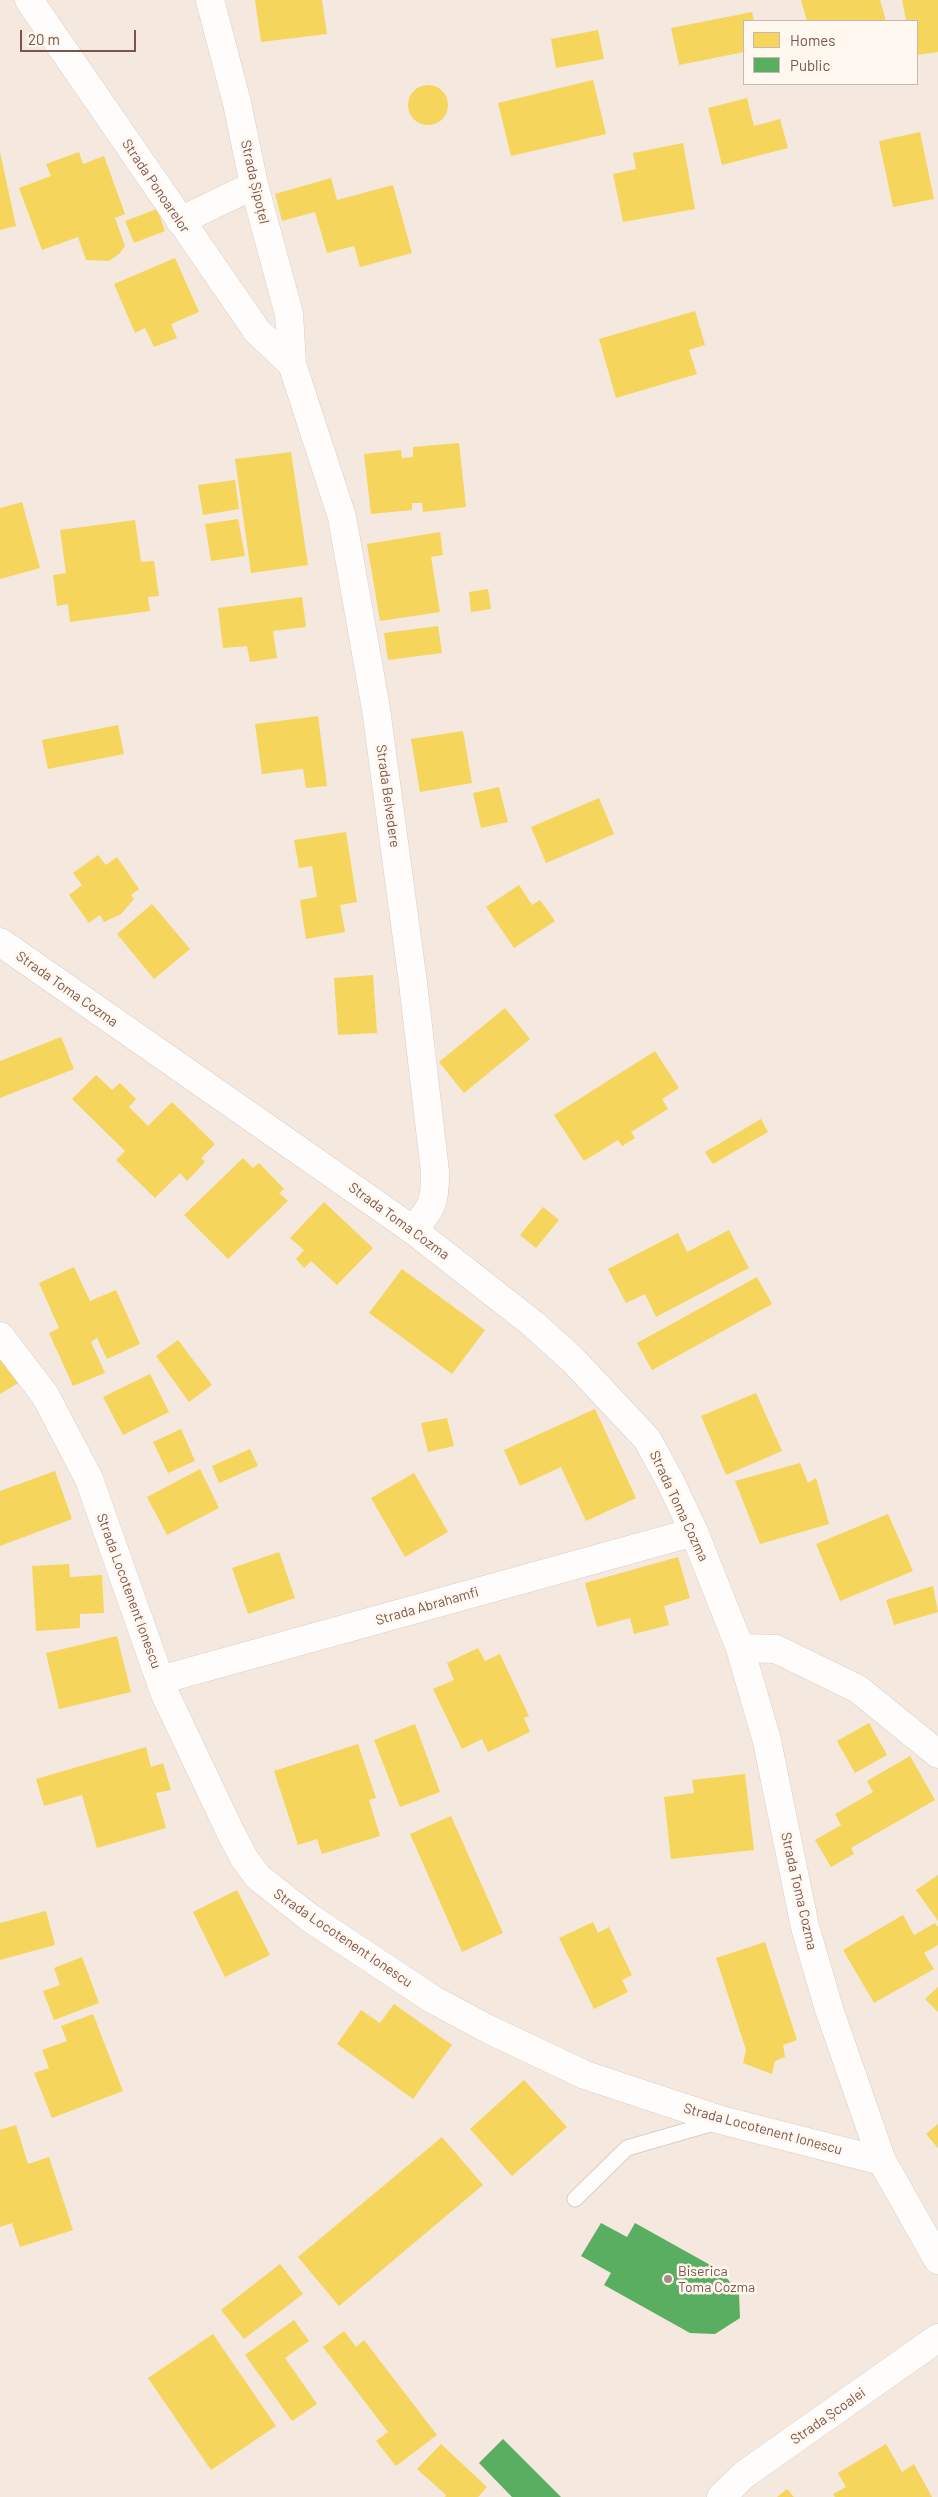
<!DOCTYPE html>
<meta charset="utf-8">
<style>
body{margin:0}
#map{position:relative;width:938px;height:2497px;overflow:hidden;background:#f9f3ee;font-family:Barlow,sans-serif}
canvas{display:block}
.legend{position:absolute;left:743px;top:20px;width:175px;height:65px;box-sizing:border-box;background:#fff8f0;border:1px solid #cab7ae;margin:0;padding:6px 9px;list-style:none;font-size:15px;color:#7b554a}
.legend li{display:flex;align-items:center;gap:10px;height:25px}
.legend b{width:25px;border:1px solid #cab7ae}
.scale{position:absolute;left:20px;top:30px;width:116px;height:22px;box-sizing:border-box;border:2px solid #7b554a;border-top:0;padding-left:6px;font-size:15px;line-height:18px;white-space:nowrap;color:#7b554a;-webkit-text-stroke:4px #fff8f0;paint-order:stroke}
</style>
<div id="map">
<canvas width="938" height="2497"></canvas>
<ul class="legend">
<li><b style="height:14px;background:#f6d55c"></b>Homes</li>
<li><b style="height:14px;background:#5aae61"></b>Public</li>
</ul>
<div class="scale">20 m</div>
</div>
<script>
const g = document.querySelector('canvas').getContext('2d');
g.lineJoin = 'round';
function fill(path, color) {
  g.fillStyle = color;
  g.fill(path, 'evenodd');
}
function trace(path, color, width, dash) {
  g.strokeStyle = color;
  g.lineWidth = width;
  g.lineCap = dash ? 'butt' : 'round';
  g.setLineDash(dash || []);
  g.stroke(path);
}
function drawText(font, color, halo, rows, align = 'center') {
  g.font = font + ' Barlow,sans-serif';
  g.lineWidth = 5;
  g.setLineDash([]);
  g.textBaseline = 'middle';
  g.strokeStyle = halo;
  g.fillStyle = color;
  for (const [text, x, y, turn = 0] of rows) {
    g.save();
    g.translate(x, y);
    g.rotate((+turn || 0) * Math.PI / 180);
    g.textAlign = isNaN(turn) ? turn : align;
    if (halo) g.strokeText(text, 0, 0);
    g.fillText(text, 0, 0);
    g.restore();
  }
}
fill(new Path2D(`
 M 0,0 L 938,0 L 938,2497 L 0,2497 ZM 744,21 L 917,21 L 917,84 L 744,84 Z`), '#f5e8de');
fill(new Path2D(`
 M 255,0 L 322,0 L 327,34 L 261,42 Z
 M 801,0 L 880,0 L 886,21 L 807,21 Z
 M 902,0 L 938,0 L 938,52 L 917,55 L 917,21 L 906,21 Z
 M 752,12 L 754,21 L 744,21 L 744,52 L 679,65 L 671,28 Z
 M 598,30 L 604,59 L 556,68 L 551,39 Z
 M 593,80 L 606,134 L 511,156 L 498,103 Z
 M408 105a20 20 0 1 1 40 0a20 20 0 1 1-40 0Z
 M 747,98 L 754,126 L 780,119 L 788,148 L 722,165 L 708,108 Z
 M 920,132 L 934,199 L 893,207 L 879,141 Z
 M 683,143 L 695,209 L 623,222 L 613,174 L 636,169 L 633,153 Z
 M 0,152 L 16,226 L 0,230 Z
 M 79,152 L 83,164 L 104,156 L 125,214 L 115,218 L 125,246 L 119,254 L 109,261 L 86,260 L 78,237 L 42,250 L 19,188 L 51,176 L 46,164 Z
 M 331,178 L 337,200 L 393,185 L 412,253 L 360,267 L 354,246 L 327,253 L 315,212 L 282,221 L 275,194 Z
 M 157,209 L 165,231 L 134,243 L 125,221 Z
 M 175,258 L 199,312 L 171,324 L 177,338 L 154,347 L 145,328 L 135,333 L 114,284 Z
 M 695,311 L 705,345 L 689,350 L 697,374 L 616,398 L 599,339 Z
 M 459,443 L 466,507 L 423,512 L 422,503 L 412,503 L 412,510 L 371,514 L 364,454 L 401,450 L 402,458 L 413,457 L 413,447 Z
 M 291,452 L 308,565 L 251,573 L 235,459 Z
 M 235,480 L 239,509 L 203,515 L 198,485 Z
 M 22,502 L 40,568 L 0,579 L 0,508 Z
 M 238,519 L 245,556 L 211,561 L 205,524 Z
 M 135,520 L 141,562 L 154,561 L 159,596 L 148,597 L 150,611 L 70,622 L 68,604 L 57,606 L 53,575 L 66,573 L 60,530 Z
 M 440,532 L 443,555 L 431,557 L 440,612 L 380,621 L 367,544 Z
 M 488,589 L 491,609 L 471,612 L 469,592 Z
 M 302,597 L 306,627 L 273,631 L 277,658 L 250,662 L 247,646 L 223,648 L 218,608 Z
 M 438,626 L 442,653 L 388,660 L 384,633 Z
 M 318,716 L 327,786 L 306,788 L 303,769 L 262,774 L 255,724 Z
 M 118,725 L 124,754 L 48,769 L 42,740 Z
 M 463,731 L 472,783 L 420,792 L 411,739 Z
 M 499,787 L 508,822 L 481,828 L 473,793 Z
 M 599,798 L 614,834 L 546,863 L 531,827 Z
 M 346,832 L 357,902 L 340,905 L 345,932 L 306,939 L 300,900 L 317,897 L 312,866 L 299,868 L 294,840 Z
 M 98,855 L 106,865 L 117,857 L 139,889 L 131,895 L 134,899 L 121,914 L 104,922 L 100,915 L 89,923 L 69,895 L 82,885 L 73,873 Z
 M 519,885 L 532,905 L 540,900 L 555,921 L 514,948 L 486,907 Z
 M 152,904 L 190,949 L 154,979 L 117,934 Z
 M 373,975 L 377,1033 L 338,1035 L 334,978 Z
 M 505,1008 L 530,1039 L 464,1093 L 439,1062 Z
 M 61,1037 L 74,1069 L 0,1098 L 0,1061 Z
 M 655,1051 L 679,1088 L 662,1099 L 668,1109 L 631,1132 L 635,1138 L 622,1146 L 618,1140 L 584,1161 L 554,1115 Z
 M 96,1075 L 112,1090 L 120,1083 L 136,1099 L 129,1107 L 148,1126 L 172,1102 L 215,1144 L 201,1158 L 205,1162 L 187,1181 L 180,1173 L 155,1198 L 116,1160 L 125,1151 L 72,1099 Z
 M 761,1119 L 768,1132 L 713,1164 L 705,1152 Z
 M 243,1158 L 253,1168 L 259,1163 L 284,1189 L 279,1193 L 288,1201 L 228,1259 L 184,1215 Z
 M 324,1202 L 373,1248 L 337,1285 L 311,1261 L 304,1268 L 296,1259 L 304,1250 L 290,1238 Z
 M 543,1207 L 559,1220 L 536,1248 L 520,1235 Z
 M 729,1230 L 749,1268 L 656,1317 L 645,1294 L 626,1303 L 608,1269 L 678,1233 L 687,1252 Z
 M 74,1267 L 90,1301 L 116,1290 L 140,1344 L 107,1359 L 97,1338 L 91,1342 L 105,1373 L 73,1386 L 49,1333 L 59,1328 L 39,1283 Z
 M 402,1269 L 485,1330 L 452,1374 L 369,1313 Z
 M 757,1277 L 772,1304 L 652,1370 L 637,1343 Z
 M 178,1340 L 212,1385 L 189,1402 L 156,1356 Z
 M 0,1354 L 18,1383 L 0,1394 Z
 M 150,1374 L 169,1412 L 123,1435 L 103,1397 Z
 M 756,1393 L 782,1451 L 726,1475 L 701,1416 Z
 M 595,1409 L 636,1498 L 586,1521 L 561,1467 L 520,1486 L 504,1450 Z
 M 447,1418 L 454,1446 L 428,1452 L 421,1423 Z
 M 181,1429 L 195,1461 L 168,1473 L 153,1442 Z
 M 250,1449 L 258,1466 L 219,1483 L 212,1466 Z
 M 800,1463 L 808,1483 L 816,1478 L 829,1524 L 760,1544 L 735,1481 Z
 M 200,1469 L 219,1508 L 167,1535 L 147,1497 Z
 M 55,1471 L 72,1519 L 0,1546 L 0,1491 Z
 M 414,1473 L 448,1532 L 405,1557 L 371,1498 Z
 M 888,1514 L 913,1571 L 840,1601 L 816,1544 Z
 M 279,1552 L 295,1598 L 248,1614 L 232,1568 Z
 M 678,1557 L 690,1598 L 664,1606 L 669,1625 L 634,1634 L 630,1618 L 597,1627 L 585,1583 Z
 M 69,1564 L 70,1577 L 102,1575 L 104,1613 L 80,1614 L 80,1628 L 36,1631 L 32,1566 Z
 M 933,1586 L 938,1612 L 894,1625 L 886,1600 Z
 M 117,1636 L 131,1692 L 59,1709 L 46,1653 Z
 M 478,1648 L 485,1661 L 500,1654 L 529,1716 L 524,1718 L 530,1732 L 488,1752 L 482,1739 L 462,1749 L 433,1689 L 454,1680 L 447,1663 Z
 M 869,1723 L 887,1755 L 855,1773 L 837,1741 Z
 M 415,1724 L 440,1792 L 400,1807 L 374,1740 Z
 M 358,1744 L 376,1798 L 369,1800 L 380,1836 L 322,1854 L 317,1839 L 298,1845 L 274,1771 Z
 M 146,1747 L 151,1767 L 163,1763 L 171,1790 L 156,1793 L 166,1828 L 97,1848 L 82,1795 L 44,1806 L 36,1779 Z
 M 910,1756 L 935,1800 L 851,1848 L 854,1854 L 831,1867 L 815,1840 L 841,1825 L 835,1814 L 873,1792 L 867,1781 Z
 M 745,1774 L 754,1850 L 671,1859 L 664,1797 L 694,1793 L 692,1780 Z
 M 451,1816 L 503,1933 L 462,1952 L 410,1834 Z
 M 938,1875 L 938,1921 L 916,1890 Z
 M 237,1890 L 270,1955 L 225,1977 L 193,1912 Z
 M 46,1911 L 55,1945 L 0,1960 L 0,1923 Z
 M 903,1915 L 914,1935 L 935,1923 L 938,1927 L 938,1945 L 924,1953 L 934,1969 L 874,2003 L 843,1950 Z
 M 593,1922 L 598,1933 L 609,1927 L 632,1975 L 622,1980 L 628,1992 L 594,2009 L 559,1938 Z
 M 765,1942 L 797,2040 L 783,2045 L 785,2057 L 775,2061 L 772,2074 L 743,2063 L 746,2050 L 716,1958 Z
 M 82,1957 L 99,2003 L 54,2020 L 43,1991 L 60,1985 L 54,1968 Z
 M 938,1987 L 938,2012 L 925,1999 Z
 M 394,2004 L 452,2045 L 413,2099 L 337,2044 L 361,2010 L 380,2023 Z
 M 93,2014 L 123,2091 L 52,2118 L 34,2073 L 49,2068 L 42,2050 L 67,2041 L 61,2026 Z
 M 524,2080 L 567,2127 L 512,2176 L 470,2129 Z
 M 938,2124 L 938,2148 L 926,2134 Z
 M 16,2125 L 28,2164 L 49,2157 L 73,2230 L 20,2247 L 12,2223 L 0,2227 L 0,2130 Z
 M 442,2137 L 483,2185 L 339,2306 L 298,2257 Z
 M 280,2264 L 303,2294 L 244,2339 L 221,2310 Z
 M 294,2320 L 309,2341 L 285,2358 L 317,2404 L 292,2421 L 245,2355 Z
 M 344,2331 L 356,2347 L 364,2340 L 437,2435 L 396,2466 L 376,2441 L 388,2432 L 323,2347 Z
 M 213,2334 L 276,2426 L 211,2470 L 148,2378 Z
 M 441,2444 L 487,2487 L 478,2497 L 445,2497 L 446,2495 L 417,2469 Z
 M 886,2444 L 902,2472 L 914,2464 L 932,2497 L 835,2497 L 833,2494 L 846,2487 L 838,2473 Z
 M 787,2489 L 794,2497 L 777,2497 Z`), '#f6d55c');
fill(new Path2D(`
 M 601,2223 L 627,2237 L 635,2223 L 721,2271 L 739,2293 L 740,2318 L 715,2334 L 690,2333 L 604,2285 L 611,2273 L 581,2256 Z
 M 503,2439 L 561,2497 L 512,2497 L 479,2463 Z`), '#5aae61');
const service = new Path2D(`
 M 575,2199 L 627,2148 L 717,2122`);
const minor = new Path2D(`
 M 29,0 L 257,331 L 292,364
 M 210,0 L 237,103 L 254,185 L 289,314 L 292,364 L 342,517 L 376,709 L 413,983 L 435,1172 C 435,1203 433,1206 413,1230
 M 180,221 L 254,185
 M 0,1336 L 45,1395 L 89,1479 L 165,1694 L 230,1831 L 244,1858 L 258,1877 L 310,1918 L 432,1999 L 488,2029 L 585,2075 L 721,2120 L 882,2161
 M 740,1648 L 776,1649 L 858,1689 L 938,1754
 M 160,1680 L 694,1532
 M 721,2497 L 745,2474 L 938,2338`);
const tertiary = new Path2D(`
 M 0,942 L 413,1230 L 532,1323 L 572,1359 L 647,1439 L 670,1481 L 694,1532 L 740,1648 L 767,1741 L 805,1927 L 829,2009 L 882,2161 L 938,2260`);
trace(service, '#d8cfca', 17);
trace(minor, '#d8cfca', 29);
trace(tertiary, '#d8cfca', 29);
trace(service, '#fefdfc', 15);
trace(minor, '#fefdfc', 28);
trace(tertiary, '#fefdfc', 28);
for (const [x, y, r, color] of [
 [668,2279,5,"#a78c83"]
]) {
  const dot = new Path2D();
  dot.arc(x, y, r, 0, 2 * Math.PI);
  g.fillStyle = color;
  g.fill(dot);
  trace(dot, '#fff8f0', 2);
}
drawText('14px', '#7b554a', '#fff8f0', [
 ["Strada Șipoțel",255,182,77],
 ["Strada Ponoarelor",156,186,56],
 ["Strada Belvedere",388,796,82],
 ["Strada Toma Cozma",67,989,35],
 ["Strada Toma Cozma",399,1221,36],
 ["Strada Toma Cozma",679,1506,65],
 ["Strada Locotenent Ionescu",129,1591,70],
 ["Strada Abrahamfi",427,1606,-16],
 ["Strada Toma Cozma",799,1891,77],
 ["Strada Locotenent Ionescu",343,1938,34],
 ["Strada Locotenent Ionescu",763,2129,15],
 ["Strada Școalei",828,2416,-35]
]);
drawText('14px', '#7b554a', '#fff8f0', [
 ["Biserica",678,2271],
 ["Toma Cozma",678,2287]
], 'left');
</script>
